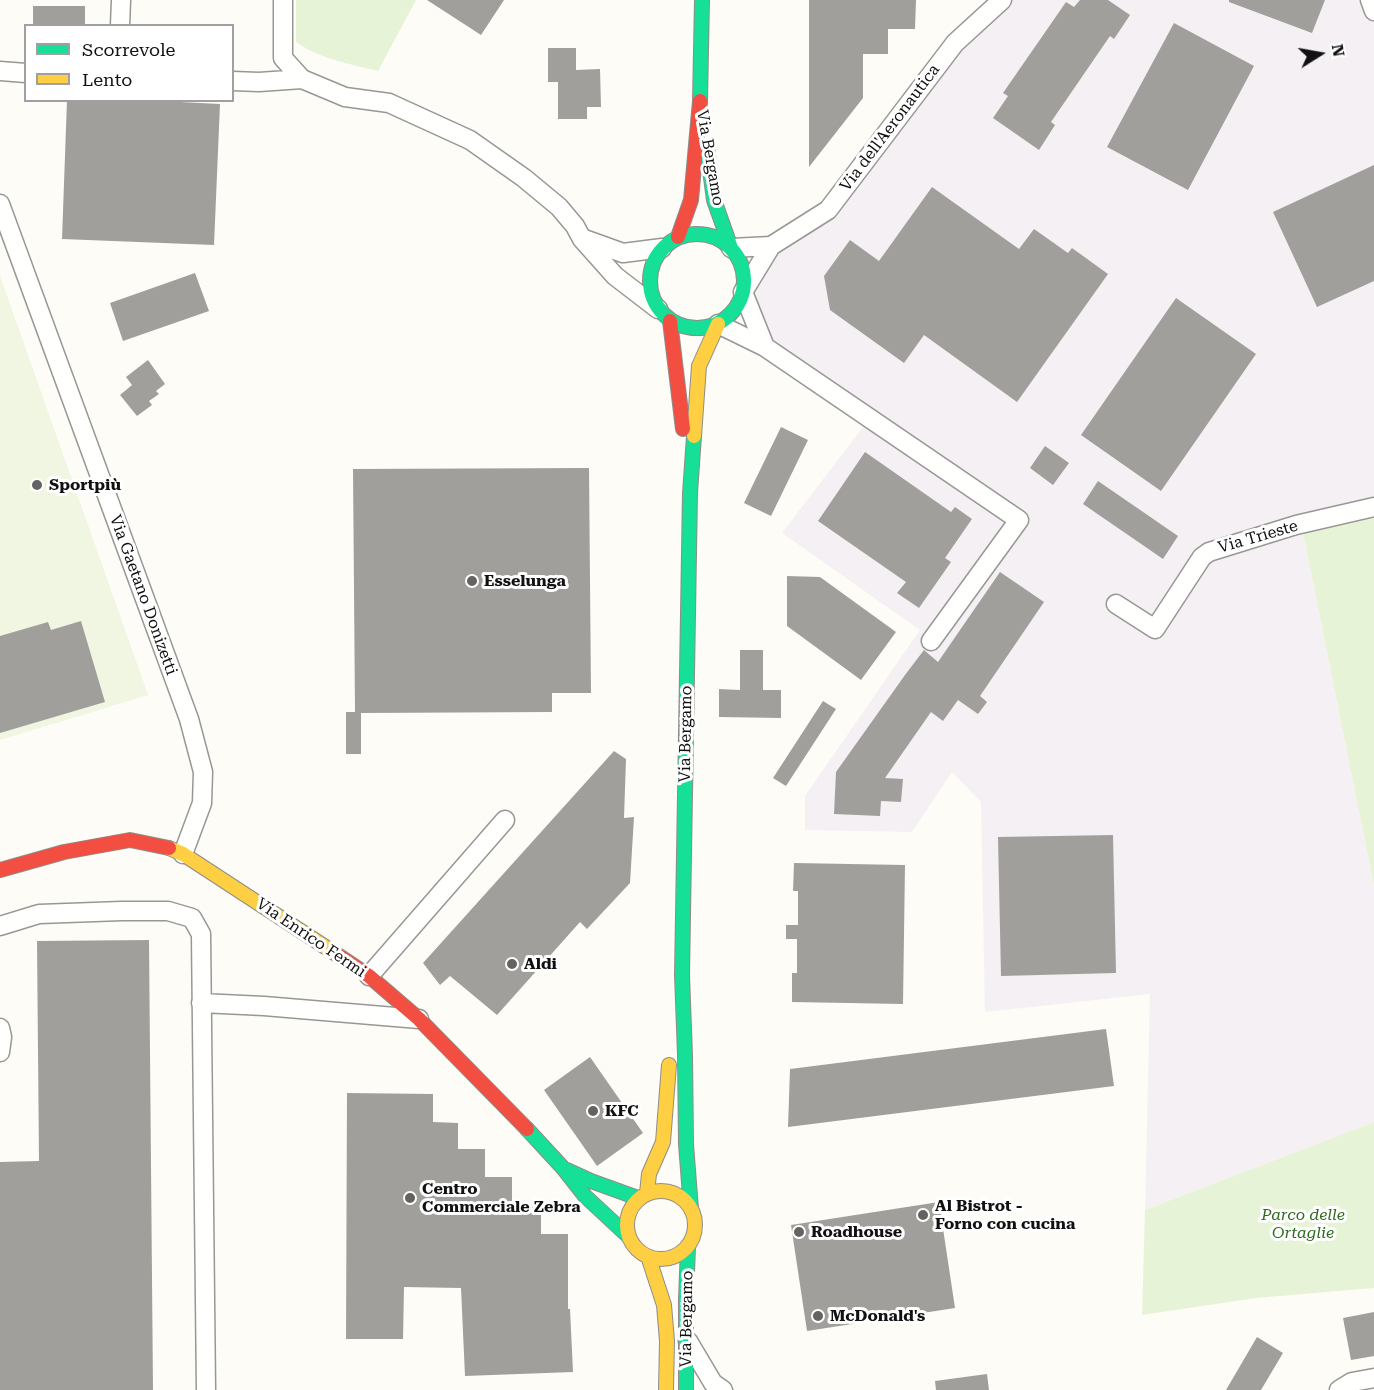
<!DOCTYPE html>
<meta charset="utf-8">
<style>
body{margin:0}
#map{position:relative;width:1374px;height:1390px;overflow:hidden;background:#fdfcf7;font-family:"Roboto Serif",serif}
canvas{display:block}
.legend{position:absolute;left:24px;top:24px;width:210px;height:78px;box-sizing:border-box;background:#fff;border:2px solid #a0a0a0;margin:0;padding:8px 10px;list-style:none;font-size:18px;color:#111}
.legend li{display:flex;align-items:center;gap:12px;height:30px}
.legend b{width:30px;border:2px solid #a0a0a0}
.north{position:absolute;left:1290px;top:24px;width:60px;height:60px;-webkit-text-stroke:4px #fff;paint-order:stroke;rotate:79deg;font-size:16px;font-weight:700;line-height:24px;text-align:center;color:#111}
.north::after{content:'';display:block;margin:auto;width:21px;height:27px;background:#111;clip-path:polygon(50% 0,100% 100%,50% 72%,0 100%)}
</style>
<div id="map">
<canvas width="1374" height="1390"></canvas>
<ul class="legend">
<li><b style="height:8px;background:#16e098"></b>Scorrevole</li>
<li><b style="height:8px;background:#ffcf43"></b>Lento</li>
</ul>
<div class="north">N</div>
</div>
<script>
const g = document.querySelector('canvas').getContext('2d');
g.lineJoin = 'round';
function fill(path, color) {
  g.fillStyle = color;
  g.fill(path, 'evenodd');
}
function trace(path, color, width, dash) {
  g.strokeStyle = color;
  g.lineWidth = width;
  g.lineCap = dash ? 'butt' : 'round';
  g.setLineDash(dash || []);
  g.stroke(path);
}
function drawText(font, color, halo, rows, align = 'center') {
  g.font = font + ' "Roboto Serif",serif';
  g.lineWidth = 6;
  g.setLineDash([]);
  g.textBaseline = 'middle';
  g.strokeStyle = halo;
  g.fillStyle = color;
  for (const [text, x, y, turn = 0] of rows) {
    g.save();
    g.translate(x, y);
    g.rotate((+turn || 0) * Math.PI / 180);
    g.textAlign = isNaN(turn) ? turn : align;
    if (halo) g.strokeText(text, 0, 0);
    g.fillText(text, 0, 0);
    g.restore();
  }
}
fill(new Path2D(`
 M 1012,0 L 1374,0 L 1374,499 L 1299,514 L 1374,886 L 1374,1122 L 1145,1210 L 1150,994 L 985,1012 L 981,802 L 952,772 L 912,832 L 805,830 L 805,796 L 920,630 L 782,533 L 873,414 L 769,343 L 752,294 L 776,252 L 833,216 L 958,48 Z`), '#f5f0f3');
fill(new Path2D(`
 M 296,0 L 416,0 L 378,71 C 350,64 320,59 296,42 Z
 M 1374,516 L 1374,886 L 1303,533 Z
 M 1374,1122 L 1374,1288 L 1256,1298 L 1142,1315 L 1145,1210 Z`), '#e7f3d7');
fill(new Path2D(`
 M 0,276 L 148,695 L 0,740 Z`), '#f0f6e1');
fill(new Path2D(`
 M 427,0 L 504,0 L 481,35 Z
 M 809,0 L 916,0 L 915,29 L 888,29 L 888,54 L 863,54 L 863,98 L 809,167 Z
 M 1080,0 L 1108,0 L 1130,15 L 1114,39 L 1110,36 L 1051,122 L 1055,125 L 1039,150 L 993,118 L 1008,96 L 1003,93 L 1066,2 L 1074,7 Z
 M 1229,0 L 1325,0 L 1312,33 L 1229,2 Z
 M 33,6 L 85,6 L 85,26 L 33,26 Z
 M 1174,23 L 1254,66 L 1188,190 L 1107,147 Z
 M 548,48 L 576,48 L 576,70 L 600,69 L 601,107 L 587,107 L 587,119 L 558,119 L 558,82 L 548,82 Z
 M 67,100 L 140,100 L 220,104 L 214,245 L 62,239 Z
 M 1374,165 L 1374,281 L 1317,307 L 1273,212 Z
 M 932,187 L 1019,249 L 1034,229 L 1068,253 L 1072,248 L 1108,274 L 1017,402 L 924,335 L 904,363 L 830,310 L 824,276 L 850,240 L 879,261 Z
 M 195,273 L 209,311 L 123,341 L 110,303 Z
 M 1176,298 L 1256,354 L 1161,491 L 1081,435 Z
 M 148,360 L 165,384 L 156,391 L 159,394 L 149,401 L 152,405 L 137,416 L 120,395 L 132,385 L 126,377 Z
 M 781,427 L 808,440 L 771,516 L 744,503 Z
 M 1045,446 L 1069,463 L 1053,485 L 1030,468 Z
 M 865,452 L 951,512 L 955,507 L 972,519 L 945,558 L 951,562 L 919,608 L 897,593 L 906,582 L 818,521 Z
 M 589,468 L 591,693 L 552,693 L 552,712 L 361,713 L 361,754 L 346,754 L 346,712 L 355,712 L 353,469 Z
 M 1098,481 L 1178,536 L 1163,559 L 1083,504 Z
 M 1000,572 L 1044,602 L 980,696 L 987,702 L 978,714 L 958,700 L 943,721 L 931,712 L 885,778 L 903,779 L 901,802 L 881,801 L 880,816 L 834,814 L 836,772 L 905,675 L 924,650 L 938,662 Z
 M 787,576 L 820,577 L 896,632 L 861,680 L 787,626 Z
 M 81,621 L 105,702 L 0,733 L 0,636 L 48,622 L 51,630 Z
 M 740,650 L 763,650 L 763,690 L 781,690 L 781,718 L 719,717 L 719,689 L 740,690 Z
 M 823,701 L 836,709 L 786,786 L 773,778 Z
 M 614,751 L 626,759 L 624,818 L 634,817 L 630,883 L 587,929 L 580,922 L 497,1015 L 450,976 L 440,985 L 423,963 Z
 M 1113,835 L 1116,973 L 1001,976 L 998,837 Z
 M 794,863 L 905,865 L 903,1004 L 792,1002 L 792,973 L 797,973 L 797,939 L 786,939 L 786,925 L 798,925 L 798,891 L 793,891 Z
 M 149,940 L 153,1390 L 0,1390 L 0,1162 L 39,1161 L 37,941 Z
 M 1106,1029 L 1114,1086 L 788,1127 L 790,1069 Z
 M 590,1057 L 643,1133 L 597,1166 L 544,1090 Z
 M 347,1093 L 433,1094 L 433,1122 L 458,1123 L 458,1149 L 485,1149 L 485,1177 L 512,1177 L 512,1205 L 541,1205 L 541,1234 L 568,1234 L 568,1309 L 570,1309 L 573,1372 L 465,1376 L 461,1288 L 404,1287 L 403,1339 L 346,1339 Z
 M 939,1202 L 955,1308 L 807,1331 L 791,1225 Z
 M 1374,1312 L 1374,1356 L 1351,1360 L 1343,1318 Z
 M 1257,1337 L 1283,1353 L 1261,1390 L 1226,1390 Z
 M 987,1374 L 989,1390 L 936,1390 L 935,1381 Z`), '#a19f9c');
const street = new Path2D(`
 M 283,0 L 283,58 L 302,79 L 345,97 L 389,103 L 470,140 L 524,178 L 559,207 L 575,226 L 582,239 L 615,276 L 658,309
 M 1370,0 L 1374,11
 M 120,26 L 121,0
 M 0,71 L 26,73
 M 232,81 L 259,82 L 302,79
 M 0,204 L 189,719 L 203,772 L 202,803 L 183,854
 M 584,239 L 623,253 L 662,248
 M 731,248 L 771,246
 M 718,324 L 765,347 L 1019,520 L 931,641
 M 765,347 L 743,292 L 771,246 L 828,210 L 955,43 L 1002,0
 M 1116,604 L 1155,629 L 1202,557 L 1209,552 L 1296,525 L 1374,507
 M 0,926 L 39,914 L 122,911 L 168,911 L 192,918 L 201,934 L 206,1390
 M 369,976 L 505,820
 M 201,1003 L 264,1006 L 419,1019
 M 0,1028 L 2,1037 L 0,1052
 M 688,1341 L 713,1383 L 723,1390
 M 1339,1390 L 1352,1382 L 1374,1378`);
const fast = new Path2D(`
 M 700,101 L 702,0
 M 707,148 L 714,200 L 731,248
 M650 281a47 47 0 1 1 94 0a47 47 0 1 1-94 0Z
 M 527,1129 L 563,1168 L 585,1196 L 627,1235
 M 567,1170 L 591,1181 L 638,1198
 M 691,1209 L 686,1144 L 685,1055 L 682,975 L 690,493 L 694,436
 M 686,1390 L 686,1299 L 688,1247`);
const slow = new Path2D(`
 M 694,436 L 699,366 L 718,324
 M 169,848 L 183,854 L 333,952
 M627 1225a34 34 0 1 1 68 0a34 34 0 1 1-68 0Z
 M 647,1193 L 649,1174 L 663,1142 L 669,1065
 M 649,1259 L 664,1305 L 667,1341 L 666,1390`);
const jam = new Path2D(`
 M 678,237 L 691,200 L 700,101
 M 670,321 L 683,429
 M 0,870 L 64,852 L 130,840 L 169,848
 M 333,952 L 369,976 L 419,1019 L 527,1129`);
trace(street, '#979795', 21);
trace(fast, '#8e8d8b', 16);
trace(slow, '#8e8d8b', 16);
trace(jam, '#8e8d8b', 16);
trace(street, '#fffffe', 18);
trace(fast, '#16e098', 14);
trace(slow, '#ffcf43', 14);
trace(jam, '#f24e42', 14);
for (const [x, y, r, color] of [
 [37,485,6,"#646362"],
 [472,581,6,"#646362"],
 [512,964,6,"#646362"],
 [593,1111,6,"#646362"],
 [410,1198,6,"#646362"],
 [923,1215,6,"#646362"],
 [799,1232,6,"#646362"],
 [818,1316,6,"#646362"]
]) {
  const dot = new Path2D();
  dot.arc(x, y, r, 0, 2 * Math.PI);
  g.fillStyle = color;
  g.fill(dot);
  trace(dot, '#fff', 2);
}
drawText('16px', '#111', '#fff', [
 ["Via dell'Aeronautica",890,128,-53],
 ["Via Bergamo",710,158,80],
 ["Via Trieste",1258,537,-16],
 ["Via Gaetano Donizetti",143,595,70],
 ["Via Bergamo",686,734,-89],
 ["Via Enrico Fermi",311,938,34],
 ["Via Bergamo",687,1319,-89]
]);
drawText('bold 16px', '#111', '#fff', [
 ["Sportpiù",49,485],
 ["Esselunga",484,581],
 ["Aldi",524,964],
 ["KFC",605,1111],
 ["Centro",422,1189],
 ["Commerciale Zebra",422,1207],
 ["Al Bistrot -",935,1206],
 ["Forno con cucina",935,1224],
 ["Roadhouse",811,1232],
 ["McDonald's",830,1316]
], 'left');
drawText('italic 16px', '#2f6b1f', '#fff', [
 ["Parco delle",1303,1215],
 ["Ortaglie",1303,1233]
]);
</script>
